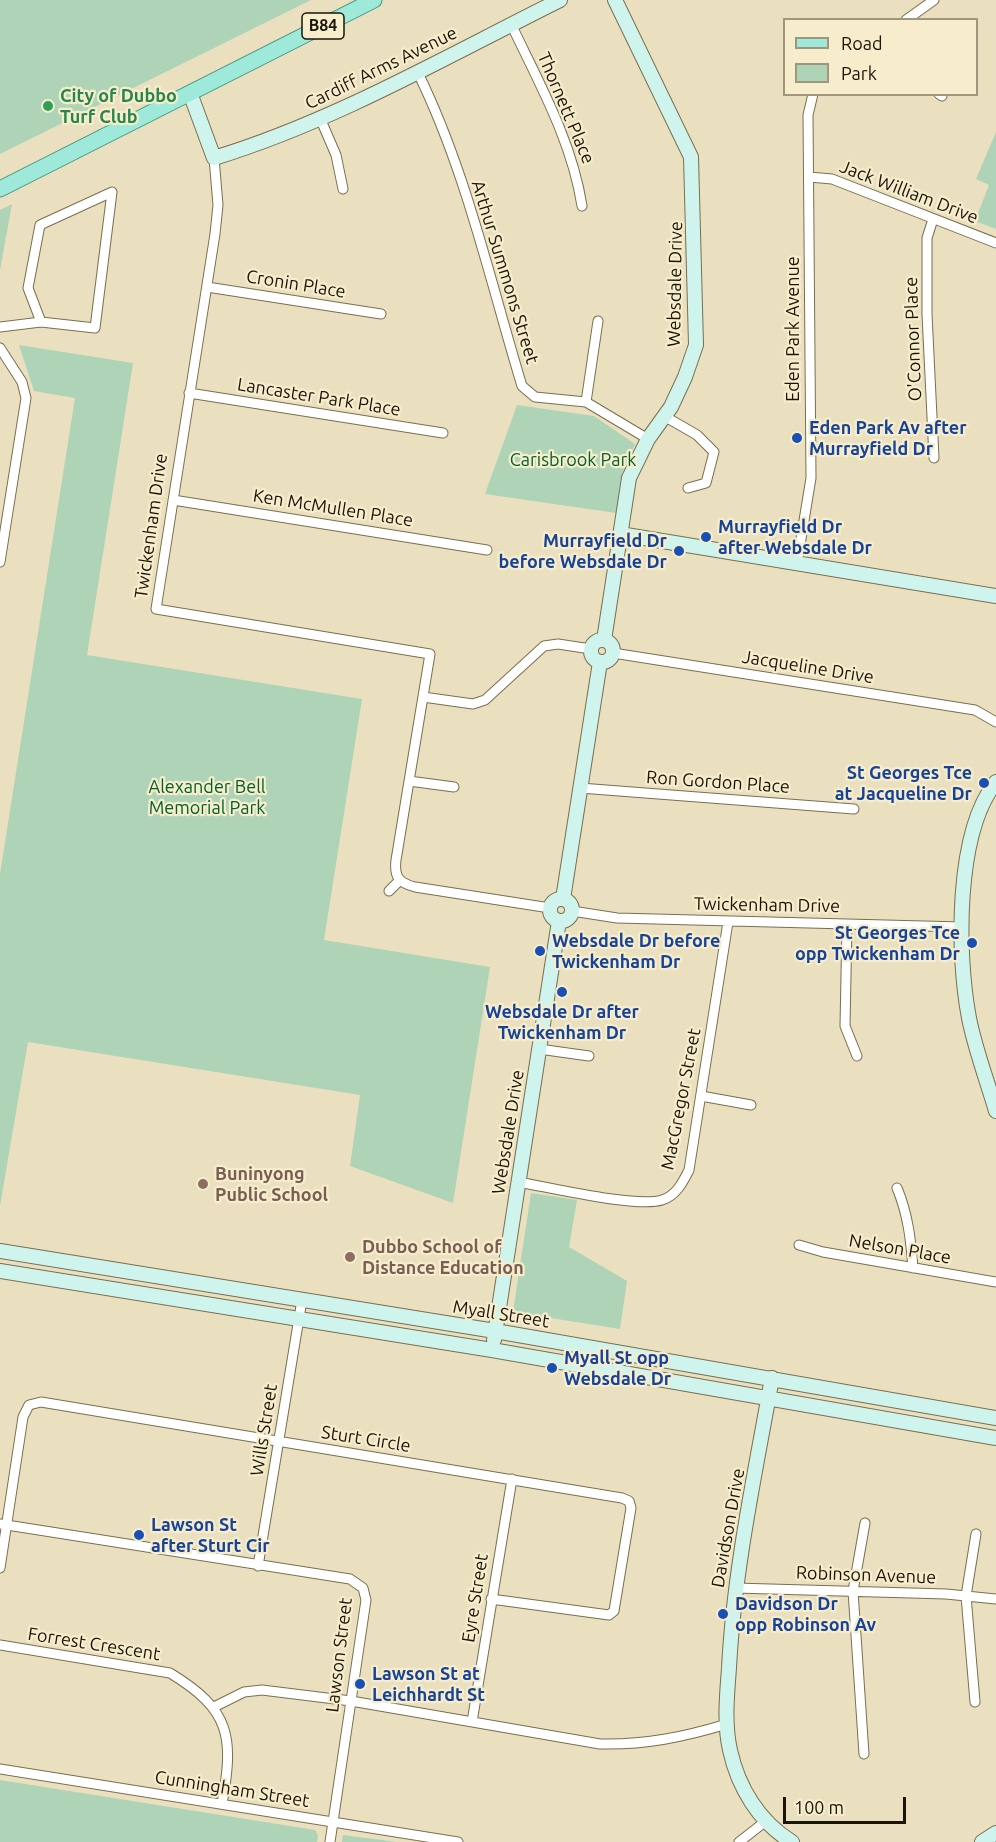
<!DOCTYPE html>
<style>
body{margin:0}
#map{position:relative;width:996px;height:1842px;overflow:hidden;background:#eae0bf;font-family:Ubuntu,sans-serif}
canvas{display:block}
.legend{position:absolute;left:783px;top:18px;width:195px;height:78px;box-sizing:border-box;background:#f7edcc;border:2px solid #9e977e;margin:0;padding:8px 10px;list-style:none;font-size:18px;color:#191609}
.legend li{display:flex;align-items:center;gap:12px;height:30px}
.legend b{width:30px;border:2px solid #9e977e}
.scale{position:absolute;left:783px;top:1797px;width:123px;height:27px;box-sizing:border-box;border:3px solid #191609;border-top:0;padding-left:8px;font-size:18px;line-height:21px;white-space:nowrap;color:#191609;-webkit-text-stroke:4px #f7edcc;paint-order:stroke}
</style>
<div id="map">
<canvas width="996" height="1842"></canvas>
<ul class="legend">
<li><b style="height:8px;background:#9fe9db"></b>Road</li>
<li><b style="height:16px;background:#aed3b6"></b>Park</li>
</ul>
<div class="scale">100 m</div>
</div>
<script>
const g = document.querySelector('canvas').getContext('2d');
g.lineJoin = 'round';
function fill(path, color) {
  g.fillStyle = color;
  g.fill(path, 'evenodd');
}
function trace(path, color, width, dash) {
  g.strokeStyle = color;
  g.lineWidth = width;
  g.lineCap = dash ? 'butt' : 'round';
  g.setLineDash(dash || []);
  g.stroke(path);
}
function drawText(font, color, halo, rows, align = 'center') {
  g.font = font + ' Ubuntu,sans-serif';
  g.lineWidth = 4.5;
  g.setLineDash([]);
  g.textBaseline = 'middle';
  g.strokeStyle = halo;
  g.fillStyle = color;
  for (const [text, x, y, turn = 0] of rows) {
    g.save();
    g.translate(x, y);
    g.rotate((+turn || 0) * Math.PI / 180);
    g.textAlign = isNaN(turn) ? turn : align;
    if (halo) g.strokeText(text, 0, 0);
    g.fillText(text, 0, 0);
    g.restore();
  }
}
fill(new Path2D(`
 M 0,0 L 311,0 L 0,154 Z
 M 996,132 L 996,229 L 975,221 L 989,185 L 976,179 Z
 M 12,204 L 0,270 L 0,210 Z
 M 19,345 L 133,363 L 87,655 L 362,699 L 324,940 L 490,967 L 453,1203 L 350,1166 L 360,1095 L 28,1042 L 0,1206 L 0,874 L 75,398 L 34,391 Z
 M 517,405 L 594,416 L 635,444 L 622,473 L 616,513 L 485,494 Z
 M 531,1193 L 577,1200 L 569,1247 L 627,1281 L 620,1329 L 513,1312 Z
 M 0,1780 L 315,1830 L 318,1835 L 317,1842 L 0,1842 Z
 M 343,1835 L 397,1842 L 342,1842 Z`), '#aed3b6');
const street = new Path2D(`
 M 906,20 L 934,0
 M 511,24 C 539,83 572,141 582,206
 M 417,71 C 466,170 490,281 522,386 L 535,397 L 586,402 L 648,439
 M 939,94 L 942,96
 M 320,118 L 336,155 L 343,189
 M 214,158 L 218,205 L 215,234 L 156,609 L 430,654 L 396,860 C 394,877 399,883 415,887 L 550,908
 M 809,177 L 832,179 L 996,243
 M 933,219 L 927,238 L 927,314 L 934,458
 M 207,287 L 381,314
 M 0,327 L 41,322 L 95,328 L 112,192 L 40,225 L 28,288 L 41,322
 M 0,348 L 22,382 L 26,398 L 0,562
 M 189,393 L 443,433
 M 586,402 L 598,321
 M 664,416 L 697,435 L 714,452 L 706,483 L 688,488
 M 173,500 L 487,550
 M 797,563 L 811,478 L 808,115 L 813,94
 M 613,653 L 975,710 L 996,722
 M 423,697 L 473,704 L 485,700 L 544,646 L 558,644 L 591,649
 M 409,781 L 454,787
 M 580,788 L 854,809
 M 389,891 L 399,881
 M 572,911 L 617,918 L 962,927
 M 847,925 L 845,1026 L 857,1056
 M 539,1049 L 589,1056
 M 701,1096 L 751,1105
 M 518,1182 C 548,1187 636,1208 662,1200 C 676,1196 683,1182 689,1170 L 728,922
 M 897,1188 C 908,1214 911,1241 913,1268
 M 799,1245 L 823,1252 L 996,1282
 M 0,1524 L 350,1579 L 363,1588 L 366,1600 L 330,1842
 M 258,1566 L 302,1300
 M 0,1568 L 23,1417 L 29,1405 L 41,1402 L 622,1498 L 629,1501 L 631,1508 L 614,1611 L 609,1615 L 491,1599
 M 735,1588 L 946,1594 L 996,1599
 M 0,1645 L 170,1673 C 231,1710 234,1737 222,1804
 M 975,1702 L 966,1596 L 976,1534
 M 214,1707 L 244,1692 L 262,1690 L 351,1701 L 600,1744 C 645,1745 684,1737 727,1724
 M 472,1722 L 512,1479
 M 864,1754 L 853,1591 L 865,1523
 M 0,1769 L 458,1842
 M 739,1842 L 766,1821`);
const secondary = new Path2D(`
 M 190,93 L 214,158 C 335,121 447,56 560,0
 M 620,534 L 996,596
 M591 651a11 11 0 1 1 22 0a11 11 0 1 1-22 0Z
 M 604,640 L 629,478 L 648,439 L 671,407 L 685,377 L 696,345 L 691,157 L 615,0
 M 996,782 C 955,833 957,955 969,1018 C 975,1049 987,1080 996,1111
 M550 910a11 11 0 1 1 22 0a11 11 0 1 1-22 0Z
 M 563,899 L 600,662
 M 0,1251 L 495,1331 L 996,1418
 M 0,1271 L 492,1350 L 996,1438
 M 494,1340 L 559,921
 M 772,1378 C 755,1474 734,1570 729,1668 C 727,1694 724,1724 730,1750 C 738,1787 759,1822 792,1842
 M 982,1842 L 996,1833`);
const primary = new Path2D(`
 M 0,189 L 374,0`);
trace(street, '#786f51', 11);
trace(secondary, '#786f51', 16);
trace(primary, '#469682', 17);
trace(street, '#fff', 9);
trace(secondary, '#cff4ed', 14);
trace(primary, '#9fe9db', 15);
for (const [x, y, r, color] of [
 [48,106,6,"#2e9e5b"],
 [797,438,6,"#1a4fb4"],
 [706,537,6,"#1a4fb4"],
 [679,551,6,"#1a4fb4"],
 [984,783,6,"#1a4fb4"],
 [972,943,6,"#1a4fb4"],
 [540,951,6,"#1a4fb4"],
 [562,992,6,"#1a4fb4"],
 [203,1184,6,"#8d6e63"],
 [350,1257,6,"#8d6e63"],
 [552,1368,6,"#1a4fb4"],
 [139,1535,6,"#1a4fb4"],
 [723,1614,6,"#1a4fb4"],
 [360,1684,6,"#1a4fb4"]
]) {
  const dot = new Path2D();
  dot.arc(x, y, r, 0, 2 * Math.PI);
  g.fillStyle = color;
  g.fill(dot);
  trace(dot, '#f7edcc', 2);
}
for (const [x, y, w] of [
 [323,26,42]
]) {
  const box = new Path2D();
  box.roundRect(x - w / 2, y - 13, w, 26, 4.5);
  g.fillStyle = '#f7edcc';
  g.fill(box);
  trace(box, '#191609', 1.5);
}
drawText('bold 16px', '#191609', null, [
 ["B84",323,26]
]);
drawText('18px', '#191609', '#f7edcc', [
 ["Cardiff Arms Avenue",381,68,-26],
 ["Thornett Place",566,108,67],
 ["Jack William Drive",909,192,21],
 ["Arthur Summons Street",505,272,73],
 ["Cronin Place",296,284,9],
 ["Websdale Drive",675,284,-89],
 ["Eden Park Avenue",793,329,-90],
 ["O'Connor Place",913,339,-92],
 ["Lancaster Park Place",319,397,9],
 ["Ken McMullen Place",333,508,9],
 ["Twickenham Drive",151,526,-82],
 ["Jacqueline Drive",808,667,9],
 ["Ron Gordon Place",718,782,4],
 ["Twickenham Drive",767,905,1],
 ["MacGregor Street",681,1099,-79],
 ["Websdale Drive",508,1132,-81],
 ["Nelson Place",900,1249,10],
 ["Myall Street",501,1314,9],
 ["Wills Street",264,1430,-81],
 ["Sturt Circle",366,1439,9],
 ["Davidson Drive",728,1528,-80],
 ["Robinson Avenue",866,1575,2],
 ["Eyre Street",475,1598,-81],
 ["Forrest Crescent",94,1644,9],
 ["Lawson Street",339,1655,-83],
 ["Cunningham Street",232,1789,9]
]);
drawText('bold 18px', '#27864d', '#f7edcc', [
 ["City of Dubbo",60,96],
 ["Turf Club",60,117]
], 'left');
drawText('bold 18px', '#164399', '#f7edcc', [
 ["Eden Park Av after",809,428],
 ["Murrayfield Dr",809,449],
 ["Murrayfield Dr",718,527],
 ["after Websdale Dr",718,548],
 ["Murrayfield Dr",667,541,"right"],
 ["before Websdale Dr",667,562,"right"],
 ["St Georges Tce",972,773,"right"],
 ["at Jacqueline Dr",972,794,"right"],
 ["St Georges Tce",960,933,"right"],
 ["opp Twickenham Dr",960,954,"right"],
 ["Websdale Dr before",552,941],
 ["Twickenham Dr",552,962],
 ["Websdale Dr after",562,1012,"center"],
 ["Twickenham Dr",562,1033,"center"],
 ["Myall St opp",564,1358],
 ["Websdale Dr",564,1379],
 ["Lawson St",151,1525],
 ["after Sturt Cir",151,1546],
 ["Davidson Dr",735,1604],
 ["opp Robinson Av",735,1625],
 ["Lawson St at",372,1674],
 ["Leichhardt St",372,1695]
], 'left');
drawText('18px', '#00612d', '#f7edcc', [
 ["Carisbrook Park",573,460],
 ["Alexander Bell",207,787],
 ["Memorial Park",207,808]
]);
drawText('bold 18px', '#785e54', '#f7edcc', [
 ["Buninyong",215,1174],
 ["Public School",215,1195],
 ["Dubbo School of",362,1247],
 ["Distance Education",362,1268]
], 'left');
</script>
